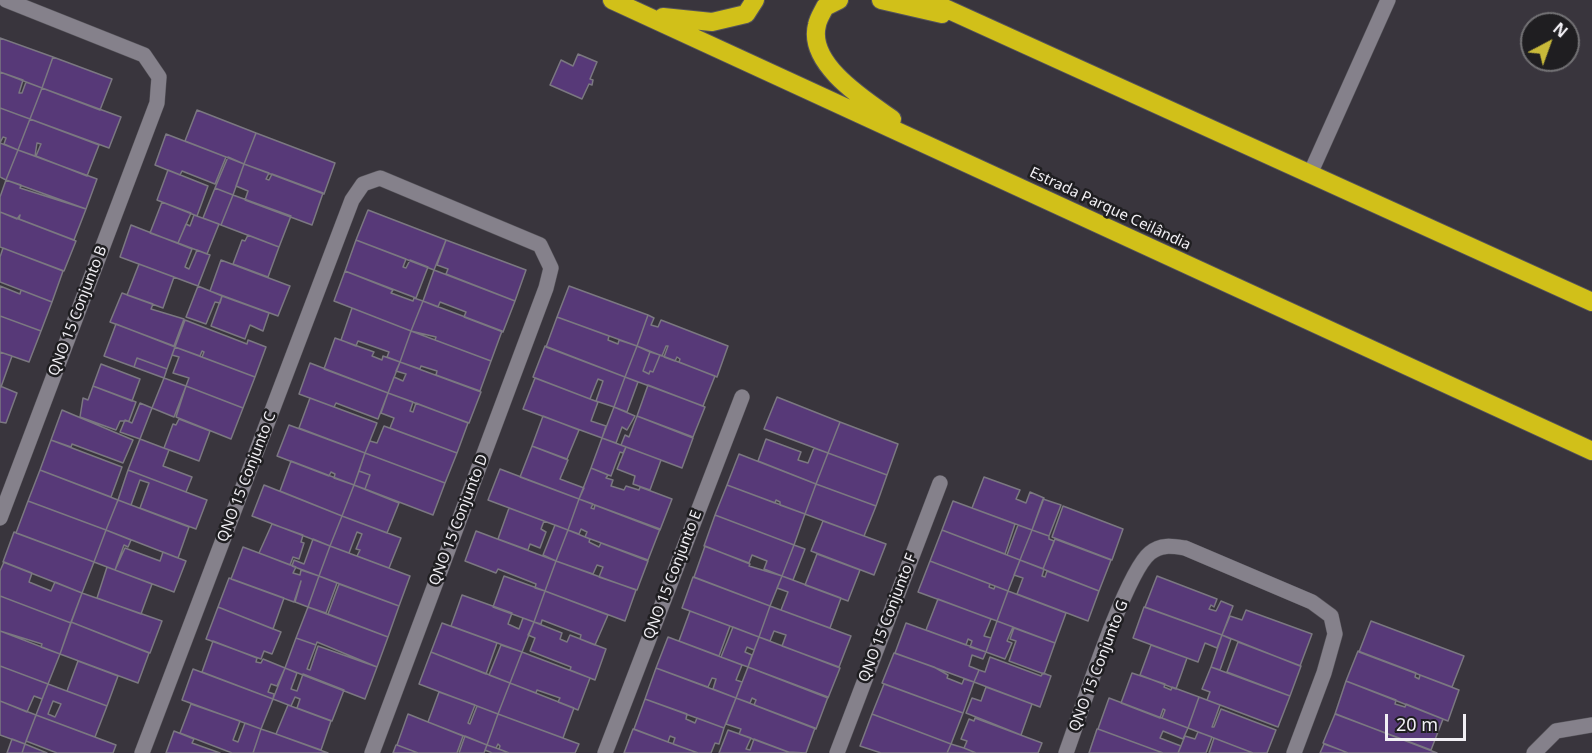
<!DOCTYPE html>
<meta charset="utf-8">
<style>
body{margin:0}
#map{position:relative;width:1592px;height:753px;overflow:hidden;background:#39353d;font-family:"Noto Sans",sans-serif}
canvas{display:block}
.north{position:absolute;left:1520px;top:12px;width:60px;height:60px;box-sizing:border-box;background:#1f1e21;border:2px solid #737275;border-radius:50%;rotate:41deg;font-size:16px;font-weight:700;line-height:24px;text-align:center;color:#f1eff4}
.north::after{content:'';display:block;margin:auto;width:21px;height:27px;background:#c9ba3a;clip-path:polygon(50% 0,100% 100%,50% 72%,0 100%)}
.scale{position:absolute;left:1385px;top:714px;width:81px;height:27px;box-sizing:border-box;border:3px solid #f1eff4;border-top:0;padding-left:8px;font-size:18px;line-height:21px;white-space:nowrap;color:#f1eff4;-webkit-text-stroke:4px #1f1e21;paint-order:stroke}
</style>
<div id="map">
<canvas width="1592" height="753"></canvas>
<div class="north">N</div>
<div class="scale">20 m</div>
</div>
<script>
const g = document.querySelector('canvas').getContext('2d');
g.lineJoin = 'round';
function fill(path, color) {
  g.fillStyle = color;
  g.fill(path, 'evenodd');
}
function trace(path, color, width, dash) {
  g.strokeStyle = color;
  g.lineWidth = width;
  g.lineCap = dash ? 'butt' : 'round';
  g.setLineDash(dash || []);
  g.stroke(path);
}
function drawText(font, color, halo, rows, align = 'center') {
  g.font = font + ' "Noto Sans",sans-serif';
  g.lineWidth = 5;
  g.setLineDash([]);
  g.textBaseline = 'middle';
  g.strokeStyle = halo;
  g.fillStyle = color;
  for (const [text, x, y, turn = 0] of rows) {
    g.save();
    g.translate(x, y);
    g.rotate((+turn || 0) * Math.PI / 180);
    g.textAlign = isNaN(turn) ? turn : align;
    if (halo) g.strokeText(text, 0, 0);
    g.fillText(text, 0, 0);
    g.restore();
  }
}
const building = new Path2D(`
 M 0,38 L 53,57 L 42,88 L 0,72 Z
 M 578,54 L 597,62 L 590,79 L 593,80 L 592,85 L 589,84 L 582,99 L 550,85 L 561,60 L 573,66 Z
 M 53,57 L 112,79 L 100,110 L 42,88 Z
 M 0,72 L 23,80 L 19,93 L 22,93 L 26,82 L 42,88 L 30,119 L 0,108 Z
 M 42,88 L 121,117 L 109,148 L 30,119 Z
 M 0,108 L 30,119 L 18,150 L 4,144 L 6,138 L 3,137 L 0,143 Z
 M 197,110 L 256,133 L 244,164 L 185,141 Z
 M 30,119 L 99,145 L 87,176 L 36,156 L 41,144 L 37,143 L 35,156 L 18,150 Z
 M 256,133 L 335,163 L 324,194 L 244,164 Z
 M 166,134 L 226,157 L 215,184 L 182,171 L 180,175 L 155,165 Z
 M 0,143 L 18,150 L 6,180 L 0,177 Z
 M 18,150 L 97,179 L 86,209 L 6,180 Z
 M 228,157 L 244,164 L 233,195 L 215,188 Z
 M 244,164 L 269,173 L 266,179 L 269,180 L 272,174 L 323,193 L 312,225 L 245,200 L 248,191 L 236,186 Z
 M 168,170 L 208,186 L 197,216 L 157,200 Z
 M 6,180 L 21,185 L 20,188 L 86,209 L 74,240 L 19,219 L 20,215 L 17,219 L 0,212 L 0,197 Z
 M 215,188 L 233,195 L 221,225 L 203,218 Z
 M 233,195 L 291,216 L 279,247 L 221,225 Z
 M 162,202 L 191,213 L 178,243 L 150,233 Z
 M 368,210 L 446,240 L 434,270 L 356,240 Z
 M 0,212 L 76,241 L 64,271 L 0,247 Z
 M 194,215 L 219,224 L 207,254 L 178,243 L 186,224 L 190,226 Z
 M 131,225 L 192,249 L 185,267 L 189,269 L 197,250 L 210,255 L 198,286 L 120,257 Z
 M 248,235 L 279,247 L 268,277 L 233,264 L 242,240 L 245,241 Z
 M 356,240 L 406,259 L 403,267 L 406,268 L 410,260 L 428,267 L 416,298 L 345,271 Z
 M 446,240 L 526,270 L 515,301 L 446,274 L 448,269 L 437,265 Z
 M 3,248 L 63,271 L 52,302 L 0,282 L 0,257 Z
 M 221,260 L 290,286 L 278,316 L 210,291 Z
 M 139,264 L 174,277 L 163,308 L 127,295 Z
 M 434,270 L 515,301 L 503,332 L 464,317 L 466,312 L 440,302 L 438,307 L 423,301 Z
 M 345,271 L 393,290 L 391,293 L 413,301 L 414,298 L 423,301 L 411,331 L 334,301 Z
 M 0,286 L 20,294 L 21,290 L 52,302 L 41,331 L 0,316 Z
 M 198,286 L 222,296 L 220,303 L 215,302 L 206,324 L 186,317 Z
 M 569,286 L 648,315 L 637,346 L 557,317 Z
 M 122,293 L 153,304 L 151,309 L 184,319 L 174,346 L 110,322 Z
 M 222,296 L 269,313 L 263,331 L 250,325 L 245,339 L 211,326 Z
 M 423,301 L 502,331 L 491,361 L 435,340 L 436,337 L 411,331 Z
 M 352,308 L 411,331 L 400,362 L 387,357 L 389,352 L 358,341 L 356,346 L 341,340 Z
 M 648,315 L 654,318 L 651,325 L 658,327 L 661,320 L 728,346 L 717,377 L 679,362 L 680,359 L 677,357 L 675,361 L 664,357 L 668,346 L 666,346 L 662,356 L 637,346 Z
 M 0,316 L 41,331 L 29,362 L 0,352 Z
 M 557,317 L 609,336 L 608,340 L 618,344 L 619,340 L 637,346 L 625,377 L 546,347 Z
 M 185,320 L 247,344 L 248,340 L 266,347 L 255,377 L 202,357 L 204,352 L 202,351 L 200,356 L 175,347 Z
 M 116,324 L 175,347 L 167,369 L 137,358 L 134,367 L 104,356 Z
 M 411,331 L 491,361 L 480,391 L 436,375 L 437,371 L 421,366 L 420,369 L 400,362 Z
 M 335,338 L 374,352 L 372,356 L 382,360 L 383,356 L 400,362 L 388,393 L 324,369 Z
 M 545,346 L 625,377 L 614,407 L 596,401 L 603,381 L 598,379 L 590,399 L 533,377 Z
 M 637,346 L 650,352 L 643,371 L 649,374 L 650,371 L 653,372 L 660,355 L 715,376 L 703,406 L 625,377 Z
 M 175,347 L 255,377 L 243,408 L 186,386 L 189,378 L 173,373 L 179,357 L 172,355 Z
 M 0,352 L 12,356 L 1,387 L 0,386 Z
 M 650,352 L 660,355 L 653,372 L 650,371 L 649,374 L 643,371 Z
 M 137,358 L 167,369 L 164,378 L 134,367 Z
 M 400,362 L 481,392 L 469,423 L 388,393 L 394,377 L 403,381 L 406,374 L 396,371 Z
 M 310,363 L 388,393 L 378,419 L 336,403 L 334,407 L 299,394 Z
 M 101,364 L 140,379 L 132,401 L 93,386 Z
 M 625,377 L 638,382 L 627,412 L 614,407 Z
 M 164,378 L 186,386 L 174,417 L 152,408 Z
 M 535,378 L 598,402 L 591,421 L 606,426 L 602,438 L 523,409 Z
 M 648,385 L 705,407 L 693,437 L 637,416 Z
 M 0,386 L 17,393 L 6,423 L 0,422 Z
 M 93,386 L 136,402 L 129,421 L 120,421 L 116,430 L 80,417 L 83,398 L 88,400 Z
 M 186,386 L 243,408 L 231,439 L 176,417 Z
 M 388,393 L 413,402 L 410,411 L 413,412 L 416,403 L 468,423 L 457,453 L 390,428 L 394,418 L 381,413 Z
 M 777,397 L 840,422 L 828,453 L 764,429 Z
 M 310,398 L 377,423 L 365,453 L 299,428 Z
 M 140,403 L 152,408 L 140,439 L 120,432 L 125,420 L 132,423 Z
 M 614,407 L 635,416 L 627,430 L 622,427 L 616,443 L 602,438 Z
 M 62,410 L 133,440 L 123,463 L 72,444 L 71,447 L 51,440 Z
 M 543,416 L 579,430 L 567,459 L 532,446 Z
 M 637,416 L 693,438 L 682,468 L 621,445 L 625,435 L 629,437 Z
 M 179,419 L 210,431 L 199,461 L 164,448 L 173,424 L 176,425 Z
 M 840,422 L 898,444 L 887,475 L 828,453 Z
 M 289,425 L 365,453 L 354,485 L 334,478 L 335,474 L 331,472 L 329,476 L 277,456 Z
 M 384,426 L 457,453 L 445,483 L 365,453 L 370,441 L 377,443 Z
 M 602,438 L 626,447 L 623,453 L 620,452 L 611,476 L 591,468 Z
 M 140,439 L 169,450 L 163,466 L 192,477 L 186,492 L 128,470 Z
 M 766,439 L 801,452 L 798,460 L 808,463 L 814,448 L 828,453 L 816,484 L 758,461 Z
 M 51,440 L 122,467 L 111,497 L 40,470 Z
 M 532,446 L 568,460 L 560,479 L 584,488 L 579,499 L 520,477 Z
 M 626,447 L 661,460 L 650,490 L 633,484 L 635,476 L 617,469 Z
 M 365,453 L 445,483 L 433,515 L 365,489 L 370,475 L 359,471 Z
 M 828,453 L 887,475 L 876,506 L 816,484 Z
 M 739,454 L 816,484 L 805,514 L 780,505 L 780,502 L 776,500 L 775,503 L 727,485 Z
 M 291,461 L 354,485 L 342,516 L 280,491 Z
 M 591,468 L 608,475 L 606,478 L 613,480 L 611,486 L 624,490 L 626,486 L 639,490 L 640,487 L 672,499 L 660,530 L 579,499 Z
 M 500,469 L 579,499 L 568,530 L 488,500 Z
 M 40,470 L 118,500 L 106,530 L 28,501 Z
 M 128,470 L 207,500 L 196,529 L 140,508 L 149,483 L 140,480 L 131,505 L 118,500 Z
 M 359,471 L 370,475 L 365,489 L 354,485 Z
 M 984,477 L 1020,490 L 1016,499 L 1026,503 L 1030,492 L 1044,498 L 1032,530 L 972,508 Z
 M 816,484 L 876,506 L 864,536 L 805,514 Z
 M 264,485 L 342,516 L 330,546 L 252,516 Z
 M 354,485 L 399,503 L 387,533 L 342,516 Z
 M 727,485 L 805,514 L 794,545 L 715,515 Z
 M 579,499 L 593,504 L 591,508 L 594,509 L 595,505 L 660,529 L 648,560 L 585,537 L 587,532 L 581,529 L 579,534 L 568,530 Z
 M 1043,499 L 1061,505 L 1049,536 L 1032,530 Z
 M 118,500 L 189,527 L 178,558 L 106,530 Z
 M 28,501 L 106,530 L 94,562 L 16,533 Z
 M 953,501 L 1015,524 L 1005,554 L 942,530 Z
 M 1063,506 L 1123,529 L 1112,560 L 1052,537 Z
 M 509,508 L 544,521 L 541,529 L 546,532 L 540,548 L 530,544 L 528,550 L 498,539 Z
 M 715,515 L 794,545 L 782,576 L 764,569 L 767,561 L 752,555 L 749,563 L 704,546 Z
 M 342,516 L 401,538 L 389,568 L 357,556 L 360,550 L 356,549 L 362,534 L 357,532 L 349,553 L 330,546 Z
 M 823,521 L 886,544 L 874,575 L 811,551 Z
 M 272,524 L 303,535 L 301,542 L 304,543 L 299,559 L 293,557 L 290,565 L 259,553 Z
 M 555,525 L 568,530 L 556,561 L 543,555 Z
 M 1018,525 L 1032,530 L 1020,560 L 1007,555 Z
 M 106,530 L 131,540 L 128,547 L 124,545 L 115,570 L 94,562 Z
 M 568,530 L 590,539 L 589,542 L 599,547 L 601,543 L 648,561 L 637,590 L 599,577 L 603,567 L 597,565 L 593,574 L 556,561 Z
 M 942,530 L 1020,560 L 1008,591 L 930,561 Z
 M 1032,530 L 1049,536 L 1049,539 L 1054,541 L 1043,569 L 1020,560 Z
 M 476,531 L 556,561 L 545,591 L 535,588 L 536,584 L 498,569 L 496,573 L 465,561 Z
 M 14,532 L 94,562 L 82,593 L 3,562 Z
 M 313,539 L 330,546 L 319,576 L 292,566 L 294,560 L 304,564 Z
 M 1055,539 L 1111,560 L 1099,591 L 1043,569 Z
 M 794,545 L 805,549 L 793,580 L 782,576 Z
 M 330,546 L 410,576 L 399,606 L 319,576 Z
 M 705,546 L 750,564 L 749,566 L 782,576 L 770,606 L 694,577 Z
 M 243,547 L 296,567 L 293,573 L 300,575 L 301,570 L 319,576 L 308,607 L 295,602 L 301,581 L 294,602 L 231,579 Z
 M 125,548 L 160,561 L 163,552 L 186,561 L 174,592 L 115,570 Z
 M 817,554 L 860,570 L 848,601 L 805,585 Z
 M 1020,560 L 1044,569 L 1042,576 L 1045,577 L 1047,571 L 1099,591 L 1088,621 L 1017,594 L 1023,578 L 1014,575 Z
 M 556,561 L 636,590 L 625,621 L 545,591 Z
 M 930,561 L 990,584 L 989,587 L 994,589 L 995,586 L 1008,591 L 997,621 L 918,592 Z
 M 4,562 L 32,573 L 29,582 L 51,591 L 55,582 L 82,593 L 71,623 L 0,596 L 0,571 Z
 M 107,567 L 152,584 L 141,614 L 97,598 Z
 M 319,576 L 337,583 L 326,613 L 308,607 Z
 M 504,576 L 545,591 L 534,622 L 493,607 Z
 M 782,576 L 841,598 L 830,628 L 781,610 L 788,592 L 777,588 Z
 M 1157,576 L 1217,599 L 1214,607 L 1211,605 L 1209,609 L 1216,611 L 1221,601 L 1233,606 L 1222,635 L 1145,607 Z
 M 693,577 L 770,606 L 759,637 L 682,608 Z
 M 229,578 L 284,598 L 273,629 L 218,607 Z
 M 339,584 L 399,606 L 388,637 L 328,614 Z
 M 545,591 L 608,615 L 595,645 L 580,639 L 581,635 L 542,620 L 541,624 L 534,622 Z
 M 1008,591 L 1066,613 L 1055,643 L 997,621 Z
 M 82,593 L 162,621 L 150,653 L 71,622 Z
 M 462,595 L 512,613 L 508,624 L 519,629 L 523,618 L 534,622 L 522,652 L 451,626 Z
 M 0,596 L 71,623 L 60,654 L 41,647 L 42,644 L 0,631 Z
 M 938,599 L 991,619 L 984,636 L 991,638 L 986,652 L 970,647 L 972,641 L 968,639 L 966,645 L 926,630 Z
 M 770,606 L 851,636 L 839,667 L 782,646 L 786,635 L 774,631 L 770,641 L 759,637 Z
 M 218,607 L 281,632 L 272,654 L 264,651 L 261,659 L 206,639 Z
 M 308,607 L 388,637 L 377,667 L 317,642 L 316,645 L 296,638 Z
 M 1144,607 L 1222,635 L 1217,648 L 1205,643 L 1198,662 L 1133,638 Z
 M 1246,610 L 1312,634 L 1300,666 L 1222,635 L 1230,616 L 1242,620 Z
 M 690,611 L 730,626 L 719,656 L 679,641 Z
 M 997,621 L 1013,627 L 1007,641 L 1012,643 L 1005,659 L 986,652 Z
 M 1371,621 L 1464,656 L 1452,687 L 1359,652 Z
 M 71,622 L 149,653 L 138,683 L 60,654 Z
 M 534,622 L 562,633 L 560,639 L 567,642 L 570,635 L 606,649 L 595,680 L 570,670 L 571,667 L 530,651 L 535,638 L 528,635 Z
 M 442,623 L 497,643 L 486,674 L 431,652 Z
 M 906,623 L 986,652 L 983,659 L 972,655 L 969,666 L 979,670 L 974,682 L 895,653 Z
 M 733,627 L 759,637 L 754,650 L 747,647 L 745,652 L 752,655 L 748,667 L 721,657 Z
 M 1014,628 L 1055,643 L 1044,674 L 1009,661 L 1016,641 L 1010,639 Z
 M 0,631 L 60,654 L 48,684 L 0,666 Z
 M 1222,635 L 1231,639 L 1220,670 L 1211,667 Z
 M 668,637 L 742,665 L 736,680 L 742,682 L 736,698 L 713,689 L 716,679 L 712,678 L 708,687 L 656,668 Z
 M 759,637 L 840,668 L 828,698 L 748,667 Z
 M 296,638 L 316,645 L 307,669 L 310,670 L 318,646 L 377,667 L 365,699 L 285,668 Z
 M 213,641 L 257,658 L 256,662 L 261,663 L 263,659 L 285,668 L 277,686 L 271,684 L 268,692 L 274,694 L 273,699 L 202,672 Z
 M 1238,642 L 1301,666 L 1290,696 L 1227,672 Z
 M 501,645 L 522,652 L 510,683 L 489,675 Z
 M 1151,645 L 1187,658 L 1176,689 L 1140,675 Z
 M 1358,651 L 1416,673 L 1415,677 L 1419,679 L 1420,675 L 1459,690 L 1448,721 L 1346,681 Z
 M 431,652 L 510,683 L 498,714 L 419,684 Z
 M 522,652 L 590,678 L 578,710 L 558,702 L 560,698 L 537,690 L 536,693 L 510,683 Z
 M 894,653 L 934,667 L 948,675 L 947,678 L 962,684 L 964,679 L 974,682 L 963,713 L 882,683 Z
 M 990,657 L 1041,676 L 1043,673 L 1051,676 L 1040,707 L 974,682 L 979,670 L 985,672 Z
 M 78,661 L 118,676 L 107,706 L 67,691 Z
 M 0,666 L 48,684 L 42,699 L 34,696 L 27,712 L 0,701 Z
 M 748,667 L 828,697 L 816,729 L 754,705 L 756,700 L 752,698 L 750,703 L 736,698 Z
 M 1211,667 L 1290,696 L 1278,727 L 1207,700 L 1210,692 L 1202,689 Z
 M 285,668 L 297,673 L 291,689 L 297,691 L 303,674 L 344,690 L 332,721 L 297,708 L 300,699 L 295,697 L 291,706 L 273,699 Z
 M 656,668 L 736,698 L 724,728 L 645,699 Z
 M 193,669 L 273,699 L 261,729 L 182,700 Z
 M 1132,673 L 1165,684 L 1164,687 L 1171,690 L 1172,687 L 1199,697 L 1188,728 L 1162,718 L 1165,710 L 1163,709 L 1160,718 L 1121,703 Z
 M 1346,681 L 1396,700 L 1395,704 L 1405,707 L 1406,704 L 1443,719 L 1431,750 L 1335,714 Z
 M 510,683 L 574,708 L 563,738 L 498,714 Z
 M 48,684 L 107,706 L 95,737 L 36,715 ZM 53,701 L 61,704 L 55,717 L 48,714 Z
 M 884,684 L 963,713 L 951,744 L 872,714 Z
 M 986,687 L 1032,704 L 1021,735 L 966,713 L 972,698 L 981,701 Z
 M 439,692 L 475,705 L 468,723 L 470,724 L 477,706 L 498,714 L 487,745 L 428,722 Z
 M 1199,697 L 1220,705 L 1212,727 L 1214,727 L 1221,709 L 1276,730 L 1267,753 L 1253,753 L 1188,728 Z
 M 736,698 L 815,728 L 806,753 L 788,752 L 739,734 L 741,729 L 726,724 Z
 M 1109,698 L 1188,728 L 1183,739 L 1163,731 L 1160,738 L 1181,746 L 1178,753 L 1163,753 L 1098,729 Z
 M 645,699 L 687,714 L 686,719 L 695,723 L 697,718 L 724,728 L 719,744 L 715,743 L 711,753 L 698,753 L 673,744 L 675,738 L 670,736 L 668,742 L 634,729 Z
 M 0,701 L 36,715 L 25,744 L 0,735 Z
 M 191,704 L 240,721 L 233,740 L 238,742 L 245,723 L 261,729 L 253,753 L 232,753 L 180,733 Z
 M 288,705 L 331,721 L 321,750 L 276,734 Z
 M 408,714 L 463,736 L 457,753 L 418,753 L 397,745 Z
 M 498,714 L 579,744 L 575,753 L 509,753 L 499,749 L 500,746 L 498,744 L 496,748 L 487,745 Z
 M 872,714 L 951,744 L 947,753 L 881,753 L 860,746 Z
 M 1335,714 L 1336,714 L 1437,753 L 1348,753 L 1323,743 Z
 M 36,715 L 116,745 L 113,753 L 57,753 L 26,741 Z
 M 975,718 L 1042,743 L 1038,753 L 976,753 L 964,748 L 967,741 L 961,739 L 969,719 L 974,721 Z
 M 261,729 L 276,734 L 328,753 L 253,753 Z
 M 633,729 L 668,742 L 698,753 L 624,753 Z
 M 1097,729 L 1098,729 L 1163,753 L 1089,753 Z
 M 728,730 L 751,738 L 746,749 L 750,750 L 754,739 L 791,753 L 719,753 Z
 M 174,731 L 194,739 L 192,743 L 220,753 L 166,753 Z
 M 1198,732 L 1212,737 L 1206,753 L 1178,753 L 1185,736 L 1195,739 Z
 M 465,736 L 487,745 L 484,753 L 459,753 Z
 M 1214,738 L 1253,753 L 1209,753 Z
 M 12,739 L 25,744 L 22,753 L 7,753 Z
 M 25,744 L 47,753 L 22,753 Z
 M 951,744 L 964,748 L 976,753 L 947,753 Z
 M 1324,744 L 1338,749 L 1348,753 L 1320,753 Z
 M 396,745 L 397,745 L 418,753 L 393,753 Z
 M 487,745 L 496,748 L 509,753 L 492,753 L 485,750 Z`);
fill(building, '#573978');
trace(building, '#7b7881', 1.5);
const lane = new Path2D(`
 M 1310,174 L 1388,0`);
const street = new Path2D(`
 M 0,518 L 157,103 L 159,77 L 144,55 L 6,0
 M 142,753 L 352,200 L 363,184 L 380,178 L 540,245 L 551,268 L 546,288 L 372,753
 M 605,753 L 742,397
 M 837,753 L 940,483
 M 1066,753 C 1080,715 1125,573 1150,553 C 1161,544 1172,546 1185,548 L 1312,602 L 1331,616 L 1335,634 L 1324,673 L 1294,753
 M 1534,753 L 1556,731 L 1592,725`);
const highway = new Path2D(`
 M 612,0 L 1592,451
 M 839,0 L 825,7 C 822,13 818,19 817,25 C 807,64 865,100 892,119
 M 881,0 L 942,14
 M 927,0 L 1592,302
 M 663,17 L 712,22 L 746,14 L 755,0`);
trace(lane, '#56545a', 16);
trace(street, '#56545a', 16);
trace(highway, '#56545a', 20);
trace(lane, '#85818b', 15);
trace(street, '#85818b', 15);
trace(highway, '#d1c019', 18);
drawText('15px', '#f1eff4', '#1f1e21', [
 ["Estrada Parque Ceilândia",1110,209,25],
 ["QNO 15 Conjunto B",78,311,-69],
 ["QNO 15 Conjunto C",247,477,-69],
 ["QNO 15 Conjunto D",459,520,-69],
 ["QNO 15 Conjunto E",673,575,-69],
 ["QNO 15 Conjunto F",888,618,-69],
 ["QNO 15 Conjunto G",1099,666,-69]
]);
</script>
